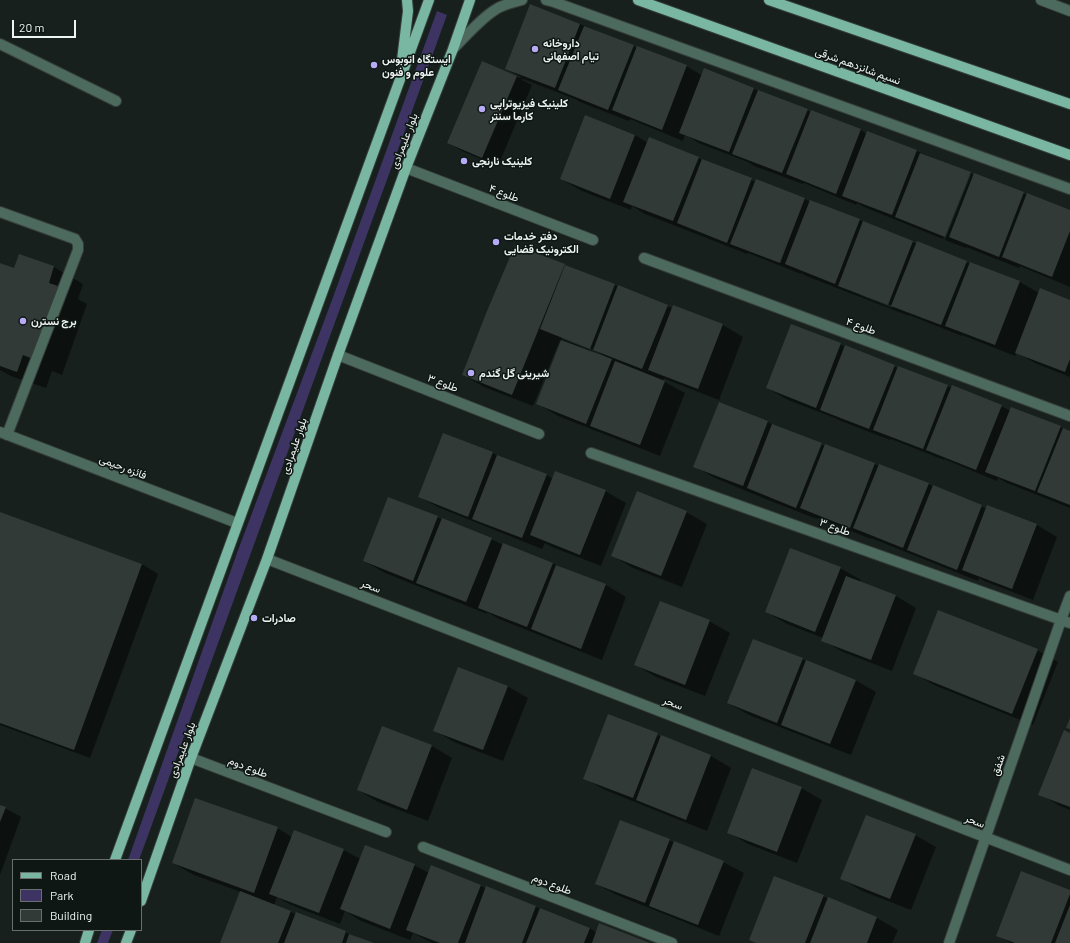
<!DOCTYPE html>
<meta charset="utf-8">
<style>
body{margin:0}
#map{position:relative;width:1070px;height:943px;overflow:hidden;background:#17201d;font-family:Barlow,sans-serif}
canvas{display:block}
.legend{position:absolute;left:12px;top:859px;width:130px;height:72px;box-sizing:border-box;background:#0e1713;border:1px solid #686f6c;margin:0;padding:5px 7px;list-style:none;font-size:12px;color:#eef4f2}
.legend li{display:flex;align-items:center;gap:8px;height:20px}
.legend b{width:20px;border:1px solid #686f6c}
.scale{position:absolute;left:12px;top:20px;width:64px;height:18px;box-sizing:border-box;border:2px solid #eef4f2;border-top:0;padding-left:5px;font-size:12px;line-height:14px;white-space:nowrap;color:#eef4f2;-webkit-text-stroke:3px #0e1713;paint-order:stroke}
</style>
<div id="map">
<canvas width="1070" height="943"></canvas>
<ul class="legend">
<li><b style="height:5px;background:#79b7a2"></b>Road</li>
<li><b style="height:11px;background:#3d3464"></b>Park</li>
<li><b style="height:11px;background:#313a37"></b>Building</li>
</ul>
<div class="scale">20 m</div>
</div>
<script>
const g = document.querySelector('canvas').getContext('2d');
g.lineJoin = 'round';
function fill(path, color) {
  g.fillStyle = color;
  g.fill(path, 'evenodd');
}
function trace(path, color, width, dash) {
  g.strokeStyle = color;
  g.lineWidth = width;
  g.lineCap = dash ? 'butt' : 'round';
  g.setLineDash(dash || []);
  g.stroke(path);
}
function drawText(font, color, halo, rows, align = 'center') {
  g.font = font + ' Barlow,Vazirmatn,sans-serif';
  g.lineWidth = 3;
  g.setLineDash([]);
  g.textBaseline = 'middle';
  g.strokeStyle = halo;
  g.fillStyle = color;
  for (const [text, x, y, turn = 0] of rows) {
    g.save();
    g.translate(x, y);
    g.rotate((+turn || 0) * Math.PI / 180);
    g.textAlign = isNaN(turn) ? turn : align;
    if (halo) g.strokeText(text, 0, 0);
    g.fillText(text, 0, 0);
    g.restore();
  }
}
fill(new Path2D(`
 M 437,11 L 447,15 L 139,860 L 128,860 L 237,553 L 332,300 Z
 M 102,930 L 113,930 L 108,943 L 97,943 Z`), '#3d3464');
fill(new Path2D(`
 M 580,24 L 637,48 L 686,66 L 703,76 L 705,69 L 811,112 L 861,130 L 867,134 L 868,133 L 917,151 L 974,175 L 974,174 L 1027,195 L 1070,211 L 1070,287 L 1020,266 L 1019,268 L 966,247 L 966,248 L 945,240 L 971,175 L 969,175 L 943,239 L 864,207 L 857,203 L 856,205 L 804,183 L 803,184 L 754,166 L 748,162 L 701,144 L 685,135 L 683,141 L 630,119 L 629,121 L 580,102 L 575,99 L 523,79 L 522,80 L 532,85 L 498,166 L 464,152 L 448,143 L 482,62 L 520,78 L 521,77 L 506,68 Z
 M 586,116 L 635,135 L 648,143 L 698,158 L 756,182 L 756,180 L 805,199 L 810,202 L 859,220 L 917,244 L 1020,282 L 1039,293 L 1070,301 L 1070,377 L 1037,364 L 1017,353 L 1015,356 L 962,335 L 962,336 L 909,315 L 909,316 L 860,297 L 806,276 L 801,273 L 801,274 L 748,253 L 747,254 L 699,235 L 645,214 L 632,206 L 631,210 L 582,191 L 561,179 ZM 860,293 L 893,306 L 892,308 L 860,295 Z
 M 516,246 L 667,306 L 673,309 L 674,306 L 723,325 L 743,337 L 719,400 L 670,381 L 664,378 L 663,381 L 685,393 L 660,456 L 558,416 L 538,404 L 562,341 L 560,340 L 533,406 L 484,387 L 463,375 ZM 562,337 L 586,346 L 605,356 L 604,357 L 599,356 L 590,350 L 562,339 Z
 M 20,255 L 54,267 L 83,284 L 78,299 L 87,304 L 62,375 L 52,371 L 46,388 L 11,376 L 0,370 L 0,264 L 15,269 Z
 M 792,325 L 898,368 L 1001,406 L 1010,411 L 1060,427 L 1070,432 L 1070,508 L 1007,483 L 998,478 L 997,481 L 944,459 L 944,460 L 891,439 L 890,440 L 841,421 L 835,418 L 788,400 L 767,388 Z
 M 719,404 L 768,422 L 774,426 L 825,446 L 826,445 L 879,466 L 928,484 L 987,509 L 988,506 L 1037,525 L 1057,537 L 1033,600 L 984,581 L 979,578 L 978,581 L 871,538 L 871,539 L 818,518 L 817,519 L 768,500 L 715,478 L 694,466 Z
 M 493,453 L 500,457 L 547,475 L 553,479 L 605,491 L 626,503 L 601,566 L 552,547 L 545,543 L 542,549 L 440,508 L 419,497 Z
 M 389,498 L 491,539 L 503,545 L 552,563 L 606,585 L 626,597 L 602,660 L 499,619 L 487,612 L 487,614 L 385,573 L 364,561 Z
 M 686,512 L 707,524 L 682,587 L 633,568 L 613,556 Z
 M 0,513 L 142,564 L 158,574 L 90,758 L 0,725 Z
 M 840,568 L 861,580 L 860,582 L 896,596 L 916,608 L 892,671 L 843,652 L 822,640 L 823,638 L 787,624 L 767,612 Z
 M 709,621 L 730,633 L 705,696 L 656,677 L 636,665 Z
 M 1037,650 L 1058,662 L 1033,725 L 934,685 L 914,673 Z
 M 802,659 L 855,680 L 876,692 L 851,755 L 749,715 L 728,703 Z
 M 507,686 L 528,698 L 503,761 L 454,742 L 434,730 Z
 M 608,716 L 711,756 L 731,768 L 707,831 L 605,790 L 584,778 Z
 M 1070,734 L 1070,810 L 1060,806 L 1040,794 Z
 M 432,746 L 452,758 L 428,821 L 378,802 L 358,790 Z
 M 801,788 L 822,800 L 797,863 L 748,844 L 728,832 Z
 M 0,806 L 5,808 L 21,817 L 0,875 Z
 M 621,821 L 723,862 L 744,873 L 719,936 L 617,895 L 596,884 Z
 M 277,828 L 292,837 L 295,831 L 344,850 L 360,859 L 414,865 L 429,873 L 481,886 L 487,889 L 487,888 L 590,928 L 597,933 L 647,943 L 432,943 L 413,933 L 410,940 L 361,921 L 345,911 L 340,924 L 291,905 L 277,897 L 274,905 L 290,911 L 296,915 L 297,913 L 371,943 L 221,943 L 241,892 L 194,875 L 173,863 Z
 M 915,835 L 936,847 L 911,910 L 862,891 L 842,879 Z
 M 775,877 L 877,918 L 898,930 L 892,943 L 756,943 L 750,940 Z
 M 1070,891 L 1070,943 L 1011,943 L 997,935 Z`), '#0007');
fill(new Path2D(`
 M 530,4 L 580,24 L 555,88 L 505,69 Z
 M 584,26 L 634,45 L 608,110 L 558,90 Z
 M 637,46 L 687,65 L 662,130 L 612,110 Z
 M 482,61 L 517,76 L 482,158 L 447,143 Z
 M 704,68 L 754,88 L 729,152 L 679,133 Z
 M 758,90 L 808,109 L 782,173 L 732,154 Z
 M 811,110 L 861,129 L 836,194 L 786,174 Z
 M 585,115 L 635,135 L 610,199 L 560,179 Z
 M 867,131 L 917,150 L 892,215 L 842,196 Z
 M 649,137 L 699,157 L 673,221 L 623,202 Z
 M 920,153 L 971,172 L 945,237 L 895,217 Z
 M 702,159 L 752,178 L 727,243 L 677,223 Z
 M 974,173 L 1024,192 L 999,257 L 949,237 Z
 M 756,179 L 805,198 L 780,263 L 730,244 Z
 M 1027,193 L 1070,210 L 1070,231 L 1052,277 L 1002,257 Z
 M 810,200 L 860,219 L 835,284 L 785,264 Z
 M 863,221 L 913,241 L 888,305 L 838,286 Z
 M 917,241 L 967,261 L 941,325 L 891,306 Z
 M 515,245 L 565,264 L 512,395 L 462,375 L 487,311 Z
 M 19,254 L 54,266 L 49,283 L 58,286 L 33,359 L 23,355 L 17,372 L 0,366 L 0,263 L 14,268 Z
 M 970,262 L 1020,281 L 995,345 L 945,326 Z
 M 565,265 L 615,284 L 590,349 L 540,329 Z
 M 618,285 L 668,305 L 642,369 L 593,350 Z
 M 1040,288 L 1070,300 L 1070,359 L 1065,372 L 1015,353 Z
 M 673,305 L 723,324 L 698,389 L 648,370 Z
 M 791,324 L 841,343 L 816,408 L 766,388 Z
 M 561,340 L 612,359 L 586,424 L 536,404 Z
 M 845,345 L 895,365 L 869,429 L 820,410 Z
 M 615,361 L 665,381 L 640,445 L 590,426 Z
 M 898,366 L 948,385 L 923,449 L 873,430 Z
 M 952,385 L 1002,405 L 976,470 L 926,450 Z
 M 719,402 L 768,421 L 743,486 L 693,467 Z
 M 1011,407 L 1061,426 L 1035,491 L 985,472 Z
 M 772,424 L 822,443 L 796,508 L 747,488 Z
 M 1063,428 L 1070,431 L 1070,505 L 1037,492 Z
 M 443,433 L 493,452 L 468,517 L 418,497 Z
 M 825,444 L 875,463 L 850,528 L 800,508 Z
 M 497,455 L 547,474 L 522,538 L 472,519 Z
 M 879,464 L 929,483 L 903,548 L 853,528 Z
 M 555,471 L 606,490 L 580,555 L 530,535 Z
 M 933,485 L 982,505 L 957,570 L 907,550 Z
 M 637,491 L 687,511 L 661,576 L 611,556 Z
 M 388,497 L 438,516 L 413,581 L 363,561 Z
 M 987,505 L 1037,524 L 1012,589 L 962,570 Z
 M 0,512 L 142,564 L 74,750 L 0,723 Z
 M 442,518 L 492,538 L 466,602 L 416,583 Z
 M 503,543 L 553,563 L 527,627 L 478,608 Z
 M 790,548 L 841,567 L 815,632 L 765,612 Z
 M 556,565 L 606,584 L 581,649 L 531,629 Z
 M 846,576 L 896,595 L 871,660 L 821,641 Z
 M 660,601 L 710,620 L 685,685 L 634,665 Z
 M 938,610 L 1038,649 L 1012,714 L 913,674 Z
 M 753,639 L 803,658 L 777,723 L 727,703 Z
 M 806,660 L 856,680 L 830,744 L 781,725 Z
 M 458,667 L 508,686 L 483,750 L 433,731 Z
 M 608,714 L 658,733 L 633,798 L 583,779 Z
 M 1070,718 L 1070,729 L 1066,728 Z
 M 382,726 L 432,745 L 407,810 L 357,790 Z
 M 1064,730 L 1070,733 L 1070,807 L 1038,795 Z
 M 661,735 L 711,755 L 686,820 L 636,800 Z
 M 752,768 L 802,787 L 777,852 L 727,833 Z
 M 195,798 L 278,827 L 254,893 L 172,863 Z
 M 0,805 L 6,807 L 0,822 Z
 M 866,815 L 916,834 L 890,899 L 840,879 Z
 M 620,820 L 670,839 L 645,903 L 595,884 Z
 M 294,830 L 344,849 L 319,913 L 269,894 Z
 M 674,841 L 724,861 L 698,925 L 649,906 Z
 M 365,845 L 415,864 L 390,929 L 340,909 Z
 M 431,865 L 481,885 L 458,943 L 440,943 L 406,930 Z
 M 1021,871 L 1070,890 L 1070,894 L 1051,943 L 1015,943 L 996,936 Z
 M 774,876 L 824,895 L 805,943 L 756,943 L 749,940 Z
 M 486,886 L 536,906 L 522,943 L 465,943 Z
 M 240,891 L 291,911 L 278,943 L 220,943 Z
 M 828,897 L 877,917 L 867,943 L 810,943 Z
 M 1070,905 L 1070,943 L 1055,943 Z
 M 540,908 L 590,928 L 584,943 L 526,943 Z
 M 296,912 L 346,931 L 342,943 L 284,943 Z
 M 599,923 L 650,943 L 592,943 Z
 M 349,934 L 374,943 L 346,943 Z`), '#313a37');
const minor = new Path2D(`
 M 546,0 L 554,2 L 1070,189
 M 1041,0 L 1070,11
 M 0,44 L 116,101
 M 453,49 C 466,36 482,17 498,8 C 506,4 514,2 522,0
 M 406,168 L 593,240
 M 0,212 L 75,239 L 78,244 L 78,250 L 7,435
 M 644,258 L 1070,416
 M 338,355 L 539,434
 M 0,432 L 237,523
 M 591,453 L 1070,623
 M 267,559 L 1070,870
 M 191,758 L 386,832
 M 423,847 L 672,943
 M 949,943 L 1061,620 L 1070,596`);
const major = new Path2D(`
 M 638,0 L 1070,155
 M 769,0 L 1070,104
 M 402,60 L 408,11 L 407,0
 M 115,860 L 429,0
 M 141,901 L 191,758 L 267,559 L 338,355 L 406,168 L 453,49 L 470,0
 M 85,943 L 89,930
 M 126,943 L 131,930`);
trace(minor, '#353e3b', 12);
trace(major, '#353e3b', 12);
trace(minor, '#4d6a5f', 10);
trace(major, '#79b7a2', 10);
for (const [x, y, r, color] of [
 [535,49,4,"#b7abf8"],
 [374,65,4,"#b7abf8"],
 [482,109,4,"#b7abf8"],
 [464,161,4,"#b7abf8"],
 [496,242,4,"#b7abf8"],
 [23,321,4,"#b7abf8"],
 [471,373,4,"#b7abf8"],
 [254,618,4,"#b7abf8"]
]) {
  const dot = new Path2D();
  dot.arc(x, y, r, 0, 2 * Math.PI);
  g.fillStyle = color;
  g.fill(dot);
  trace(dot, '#0e1713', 1.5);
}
drawText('bold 11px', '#eef4f2', '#0e1713', [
 ["داروخانه",543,43],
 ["تیام اصفهانی",543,56],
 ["ایستگاه اتوبوس",382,59],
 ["علوم و فنون",382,72],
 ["کلینیک فیزیوتراپی",490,103],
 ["کارما سنتر",490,116],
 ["کلینیک نارنجی",472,161],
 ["دفتر خدمات",504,236],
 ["الکترونیک قضایی",504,249],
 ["برج نسترن",31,321],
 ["شیرینی گل گندم",479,373],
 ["صادرات",262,618]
], 'left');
drawText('11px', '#eef4f2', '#0e1713', [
 ["نسیم شانزدهم شرقی",858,66,20],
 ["بلوار علیمرادی",404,141,-69],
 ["طلوع ۴",504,193,21],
 ["طلوع ۴",861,326,20],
 ["طلوع ۳",443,383,21],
 ["بلوار علیمرادی",294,446,-71],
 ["فائزه رحیمی",123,467,21],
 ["طلوع ۳",835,527,20],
 ["سحر",371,586,21],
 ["سحر",673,703,21],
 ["بلوار علیمرادی",182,750,-70],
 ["شفق",998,765,-71],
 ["طلوع دوم",248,767,21],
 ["سحر",975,821,21],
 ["طلوع دوم",552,884,21]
]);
</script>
